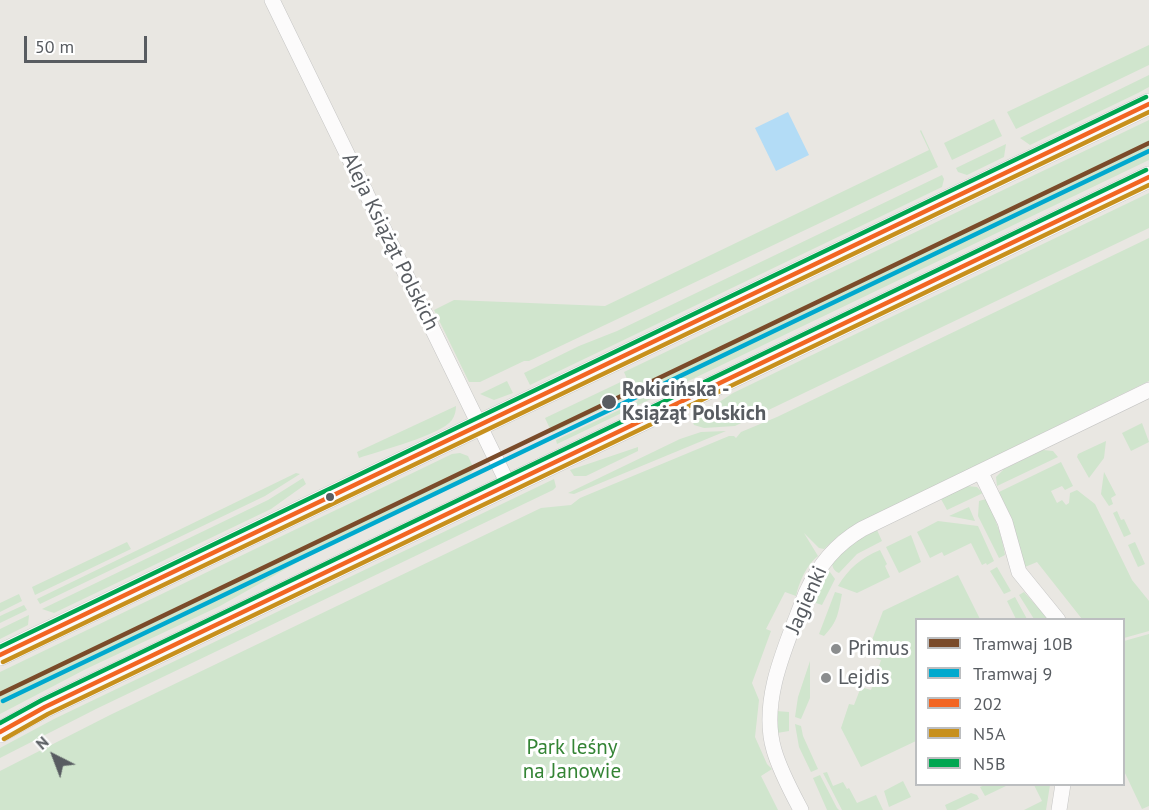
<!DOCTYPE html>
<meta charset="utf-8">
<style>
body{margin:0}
#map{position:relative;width:1149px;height:810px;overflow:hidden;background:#e9e7e2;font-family:"PT Sans",sans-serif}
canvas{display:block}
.legend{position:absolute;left:915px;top:618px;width:210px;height:168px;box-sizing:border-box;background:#fff;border:2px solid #bcbec0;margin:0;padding:8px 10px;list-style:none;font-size:18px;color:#585c61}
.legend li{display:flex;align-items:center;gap:12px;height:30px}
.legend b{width:30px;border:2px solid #bcbec0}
.north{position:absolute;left:24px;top:726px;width:60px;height:60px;-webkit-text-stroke:4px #fff;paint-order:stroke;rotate:318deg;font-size:16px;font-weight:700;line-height:24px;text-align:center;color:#585c61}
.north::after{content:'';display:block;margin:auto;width:21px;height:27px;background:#585c61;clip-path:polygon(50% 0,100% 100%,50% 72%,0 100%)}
.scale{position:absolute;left:24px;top:36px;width:123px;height:27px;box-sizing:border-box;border:3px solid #585c61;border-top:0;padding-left:8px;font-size:18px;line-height:21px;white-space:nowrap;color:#585c61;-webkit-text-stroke:4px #fff;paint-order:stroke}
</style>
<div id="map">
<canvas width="1149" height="810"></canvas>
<ul class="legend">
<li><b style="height:8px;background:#7a4b2a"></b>Tramwaj 10B</li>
<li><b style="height:8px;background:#00a9ce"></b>Tramwaj 9</li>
<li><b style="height:8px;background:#f26522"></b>202</li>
<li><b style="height:8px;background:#c7901d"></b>N5A</li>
<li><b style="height:8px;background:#00a651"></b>N5B</li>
</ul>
<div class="north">N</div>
<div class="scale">50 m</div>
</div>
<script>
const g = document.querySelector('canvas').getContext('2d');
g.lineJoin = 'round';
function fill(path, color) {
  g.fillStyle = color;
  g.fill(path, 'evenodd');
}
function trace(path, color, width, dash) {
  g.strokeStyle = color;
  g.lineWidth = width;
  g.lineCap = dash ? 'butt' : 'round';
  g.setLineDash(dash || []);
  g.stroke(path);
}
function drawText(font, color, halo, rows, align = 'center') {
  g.font = font + ' "PT Sans",sans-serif';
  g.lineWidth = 6;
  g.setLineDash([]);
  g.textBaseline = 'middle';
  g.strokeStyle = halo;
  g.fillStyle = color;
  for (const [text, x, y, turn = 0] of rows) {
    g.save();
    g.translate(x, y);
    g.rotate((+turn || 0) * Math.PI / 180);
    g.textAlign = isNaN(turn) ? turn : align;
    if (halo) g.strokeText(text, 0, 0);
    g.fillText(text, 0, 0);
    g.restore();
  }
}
fill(new Path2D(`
 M 1149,45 L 1149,65 L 1016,129 L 1007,112 Z
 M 1149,75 L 1149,87 L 1138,93 L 1030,145 L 1020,138 Z
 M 994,119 L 1002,136 L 952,160 L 944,143 Z
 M 1149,120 L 1149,160 L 557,444 L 556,440 L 638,401 L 634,394 L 552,433 L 545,418 L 627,379 L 624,372 Z
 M 921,130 L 938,167 L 529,361 L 524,361 L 480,382 L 469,382 L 434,310 L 454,300 L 605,306 L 929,150 L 920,131 Z
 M 1006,144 L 1004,157 L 967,175 L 958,172 L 956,168 Z
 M 942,175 L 944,179 L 942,187 L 530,385 L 524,373 L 579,346 L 617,331 Z
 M 1149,193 L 1149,228 L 735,426 L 704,428 L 694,425 L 692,420 L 733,393 Z
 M 1149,238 L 1149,381 L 856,524 L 837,537 L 824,549 L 819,548 L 804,533 L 818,556 C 807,564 799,582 796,596 L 785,592 L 766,629 L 771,631 L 752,683 L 759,700 L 755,737 L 767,764 L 772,769 L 761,776 L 778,810 L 0,810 L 0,771 L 110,715 L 541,508 L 571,505 L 580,498 L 729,436 L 734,436 L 736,438 L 741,432 L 777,417 Z
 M 507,381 L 513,393 L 494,400 L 480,394 Z
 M 456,406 C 456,411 455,415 452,420 C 441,435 379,451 359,458 L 357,452 Z
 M 1142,423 L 1149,442 L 1131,451 L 1122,433 Z
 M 726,431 L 574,494 L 568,493 L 680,439 L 701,432 Z
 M 1106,441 L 1104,458 L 1089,478 L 1077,457 L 1078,454 Z
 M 638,447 L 638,451 L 586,476 L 574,476 L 570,470 Z
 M 1043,450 L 1053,451 L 1058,457 L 997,486 L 996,477 L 1004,469 Z
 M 460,453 L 468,456 L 474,469 L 466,479 L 321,549 L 220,606 L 86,669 L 0,714 L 0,672 L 452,454 Z
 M 1061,462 L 1073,486 L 1065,490 L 1062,486 L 1051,491 L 1057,503 L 1062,500 L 1066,505 L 1069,503 L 1070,493 L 1077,490 L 1095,504 L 1132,580 L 1149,601 L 1149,631 L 1124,638 L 1124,620 L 1082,619 L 1037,562 L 1025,567 L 1020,552 L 1012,519 L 999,492 Z
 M 1104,472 L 1116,495 L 1111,498 L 1113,504 L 1109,506 L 1101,494 Z
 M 296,473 L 300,474 L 265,496 L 40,604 L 37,599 Z
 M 303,478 L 306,484 L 271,509 L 54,613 L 42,609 L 268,500 Z
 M 554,479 L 556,487 L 553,490 L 96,709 L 0,758 L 0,748 L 54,719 Z
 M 967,486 L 977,487 L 983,493 L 947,510 L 941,499 Z
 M 986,499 C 995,518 1002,535 1005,555 L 999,558 L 978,516 L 979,501 Z
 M 969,507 L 975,521 L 949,516 Z
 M 1117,511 L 1121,520 L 1124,519 L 1131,534 L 1124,537 L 1113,513 Z
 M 938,521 L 978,526 L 994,561 L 987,565 L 986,563 L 982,565 L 971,543 L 944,556 L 942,552 L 930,558 L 917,532 Z
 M 877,530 L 882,541 L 857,554 L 839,573 C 834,571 832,567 832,562 L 856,541 Z
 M 911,535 L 921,562 L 899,573 L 886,547 Z
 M 127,542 L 131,549 L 35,595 L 32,587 Z
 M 1135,542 L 1145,564 L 1138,567 L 1128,545 Z
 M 880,550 L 887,564 L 885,566 L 890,577 L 857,593 L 838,586 C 849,568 861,558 880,550 Z
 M 997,567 L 1011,591 L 1004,594 L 990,571 Z
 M 827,568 L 835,579 L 822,605 L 810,601 Z
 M 958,575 L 980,619 L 916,620 L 916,741 L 861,767 L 841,728 L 849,704 L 854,705 L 861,687 L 871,690 L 881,660 L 872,657 L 877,641 L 872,640 L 883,611 Z
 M 835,592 L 842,594 C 838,614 838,621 824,636 L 819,634 Z
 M 1024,592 L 1048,619 L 1034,619 L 1019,595 Z
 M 19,594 L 22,601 L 0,612 L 0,603 Z
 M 1015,597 L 1027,619 L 1016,619 L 1007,601 Z
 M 24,605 L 27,610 L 0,623 L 0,616 Z
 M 29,615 L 28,625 L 0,639 L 0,629 Z
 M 1149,634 L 1149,806 L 1142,809 L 1124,771 L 1124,641 Z
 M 810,661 L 810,698 L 801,719 L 795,717 L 798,697 Z
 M 776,711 L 789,712 L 789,731 L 777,733 Z
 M 795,724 L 801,726 L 803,736 L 818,769 L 811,772 L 799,747 Z
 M 827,772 L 833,786 L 843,782 L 847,789 L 849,788 L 857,803 L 876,795 L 883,810 L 842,810 L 823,773 Z
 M 820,775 L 837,808 L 839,810 L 827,810 L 813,778 Z
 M 903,781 L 911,797 L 889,807 L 884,791 Z
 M 987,784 L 1008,784 L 1008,785 L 985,796 L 980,787 Z
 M 1034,785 L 1050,785 L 1046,810 L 1024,810 L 1042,801 Z
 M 971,793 L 977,795 L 979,799 L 956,810 L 947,810 L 945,805 Z`), '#d0e5cd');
fill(new Path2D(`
 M 788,112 L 809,155 L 776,171 L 755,128 Z`), '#b3dcf6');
const minor = new Path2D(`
 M 272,0 L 508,484
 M 981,473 L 1005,522 L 1019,572 L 1058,620
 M 801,810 C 791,791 780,771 774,750 C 759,699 788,641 806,593 C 819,565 835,545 862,529 L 1149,390
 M 1059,810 L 1063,784`);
const secondary = new Path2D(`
 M 0,655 L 1149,104
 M 0,732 L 45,707 L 112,675 L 1149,177`);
trace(minor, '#c5c5c4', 16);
trace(secondary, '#c6c6c6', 22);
trace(minor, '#fcfbfb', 15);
trace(secondary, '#fcfbfb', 21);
trace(new Path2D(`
 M 0,655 L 1149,104
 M 0,732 L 45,707 L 1149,177`), '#f26522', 4.5);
trace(new Path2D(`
 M 3,662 L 1149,112
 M 4,739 L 48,714 L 1149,185`), '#c7901d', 4.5);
trace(new Path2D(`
 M 0,647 L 1146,97
 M 0,723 L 42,700 L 1146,170`), '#00a651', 4.5);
trace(new Path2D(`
 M 0,694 L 1149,143`), '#7a4b2a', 4.5);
trace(new Path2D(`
 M 3,701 L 1149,151`), '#00a9ce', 4.5);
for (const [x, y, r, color] of [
 [609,402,8,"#585c61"],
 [330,497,5,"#585c61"],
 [836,649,6,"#8b8d8e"],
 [826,678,6,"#8b8d8e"]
]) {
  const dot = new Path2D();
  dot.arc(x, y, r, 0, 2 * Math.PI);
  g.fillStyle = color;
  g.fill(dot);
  trace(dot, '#fff', 2);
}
drawText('21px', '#585c61', '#fff', [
 ["Aleja Książąt Polskich",390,242,64],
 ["Jagienki",807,600,-66]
]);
drawText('bold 21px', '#585c61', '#fff', [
 ["Rokicińska -",622,390],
 ["Książąt Polskich",622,414]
], 'left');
drawText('21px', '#585c61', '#fff', [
 ["Primus",848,649],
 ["Lejdis",838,678]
], 'left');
drawText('21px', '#348435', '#fff', [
 ["Park leśny",572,748],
 ["na Janowie",572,772]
]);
</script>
